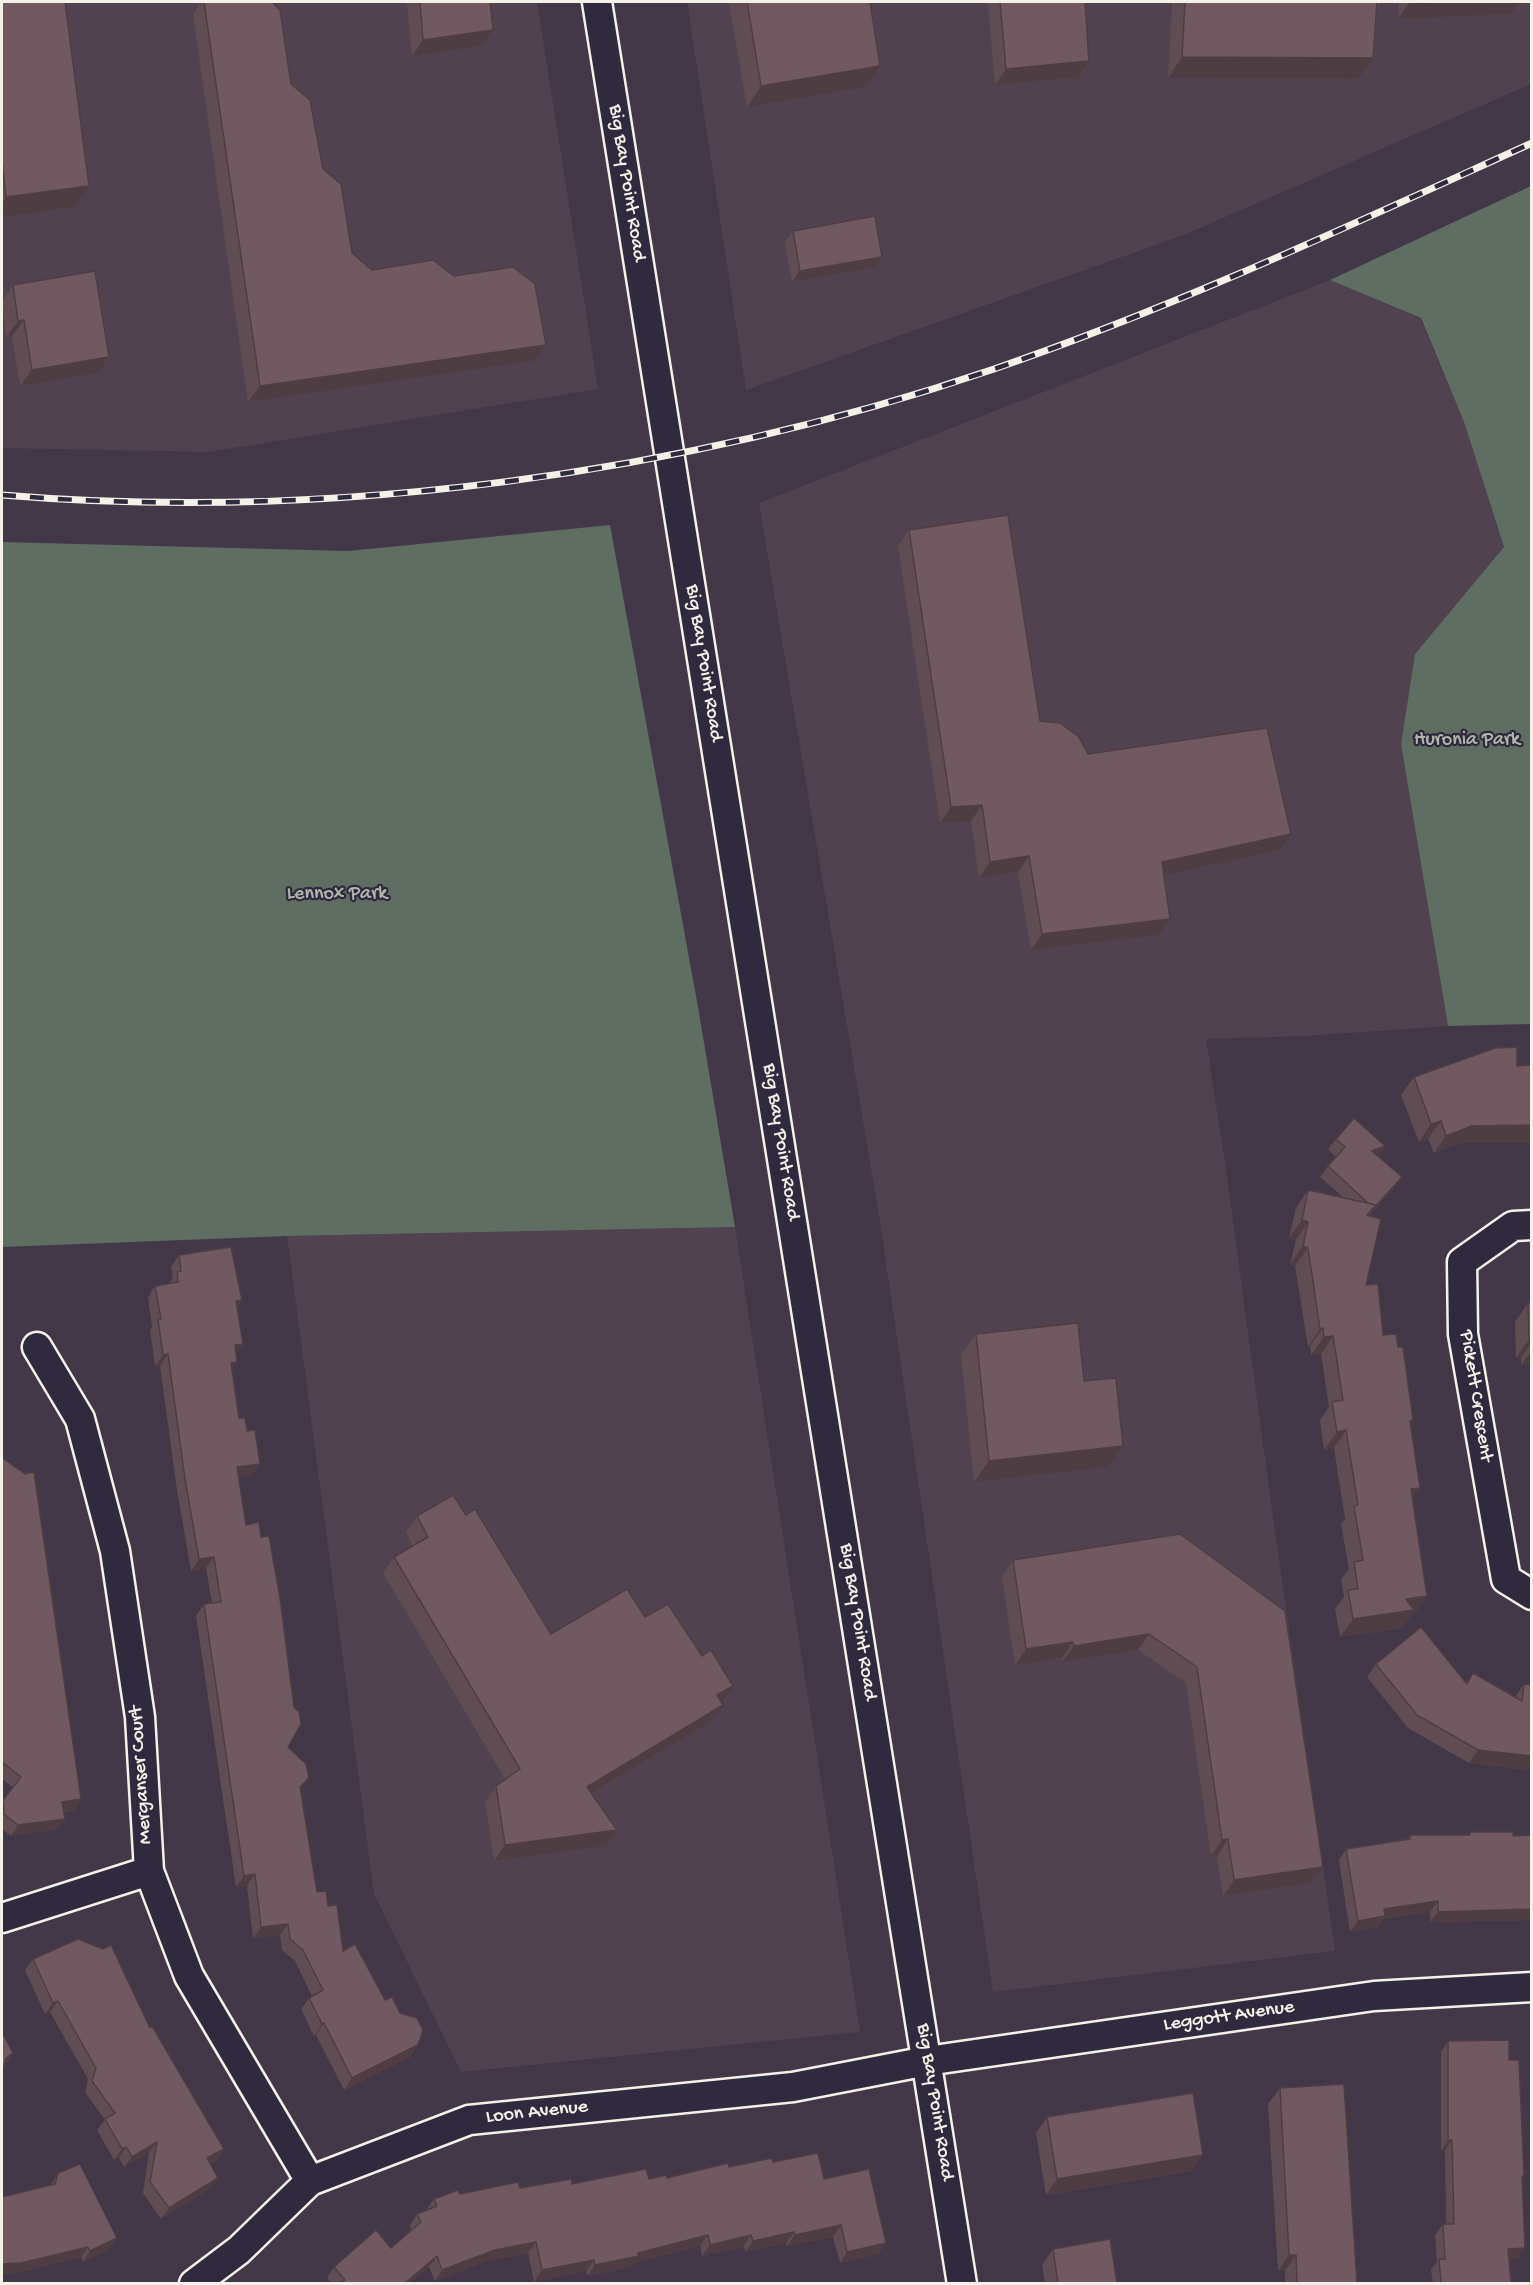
<!DOCTYPE html>
<style>
body{margin:0}
#map{position:relative;width:1533px;height:2285px;overflow:hidden;background:#423848;font-family:"Gochi Hand",sans-serif}
canvas{display:block}
.frame{position:absolute;inset:0;border:3px solid #f4f1e8;pointer-events:none}
</style>
<div id="map">
<canvas width="1533" height="2285"></canvas>
<div class="frame"></div>
</div>
<script>
const g = document.querySelector('canvas').getContext('2d');
g.lineJoin = 'round';
function fill(path, color) {
  g.fillStyle = color;
  g.fill(path, 'evenodd');
}
function trace(path, color, width, dash) {
  g.strokeStyle = color;
  g.lineWidth = width;
  g.lineCap = dash ? 'butt' : 'round';
  g.setLineDash(dash || []);
  g.stroke(path);
}
function drawText(font, color, halo, rows, align = 'center') {
  g.font = font + ' "Gochi Hand",sans-serif';
  g.lineWidth = 4.5;
  g.setLineDash([]);
  g.textBaseline = 'middle';
  g.strokeStyle = halo;
  g.fillStyle = color;
  for (const [text, x, y, turn = 0] of rows) {
    g.save();
    g.translate(x, y);
    g.rotate((+turn || 0) * Math.PI / 180);
    g.textAlign = isNaN(turn) ? turn : align;
    if (halo) g.strokeText(text, 0, 0);
    g.fillText(text, 0, 0);
    g.restore();
  }
}
fill(new Path2D(`
 M 2,2 L 537,2 L 598,389 L 209,452 L 2,448 Z
 M 687,2 L 1531,2 L 1531,84 L 1184,235 L 746,390 Z
 M 1330,280 L 1420,318 L 1464,422 L 1504,548 L 1415,654 L 1401,744 L 1448,1026 L 1307,1036 L 1206,1039 L 1227,1176 L 1271,1503 L 1335,1951 L 993,1992 L 880,1222 L 759,503 Z
 M 735,1227 L 860,2032 L 461,2072 L 374,1894 L 287,1236 Z`), '#50424f');
fill(new Path2D(`
 M 1531,186 L 1531,1024 L 1448,1026 L 1401,744 L 1415,654 L 1504,547 L 1464,422 L 1421,318 L 1330,280 Z
 M 610,525 L 698,1007 L 735,1227 L 287,1236 L 2,1247 L 2,542 L 348,551 Z`), '#5f6d62');
const minor = new Path2D(`
 M 597,2 L 962,2284
 M 1532,1225 L 1513,1226 L 1462,1262 L 1463,1334 L 1506,1579 L 1532,1595
 M 37,1347 L 80,1419 L 115,1551 L 140,1717 L 149,1871 L 189,1976 L 310,2181
 M 2,1918 L 149,1871
 M 194,2284 L 239,2250 L 310,2181 L 469,2120 L 793,2087 L 927,2061 L 1374,1996 L 1532,1987`);
trace(minor, '#f4f1e8', 33);
trace(minor, '#2f2a3d', 28);
const rail = new Path2D(`
 M 2,495 C 329,522 683,475 994,369 C 1178,306 1355,223 1532,143`);
trace(rail, '#f4f1e8', 7);
trace(rail, '#2f2a3d', 4.5, [14]);
fill(new Path2D(`
 M 2,2 L 74,207 L 2,217 Z
 M 202,2 L 272,2 L 291,84 L 323,169 L 352,253 L 372,270 L 534,361 L 248,402 L 193,14 Z
 M 407,2 L 490,2 L 493,30 L 482,46 L 412,56 Z
 M 729,2 L 870,2 L 880,66 L 866,87 L 747,107 Z
 M 988,2 L 1085,2 L 1089,61 L 1078,77 L 995,85 Z
 M 1172,2 L 1381,2 L 1377,7 L 1358,79 L 1168,78 Z
 M 1399,2 L 1520,2 L 1511,14 L 1398,19 Z
 M 793,231 L 882,257 L 875,267 L 792,282 L 785,242 Z
 M 13,285 L 109,357 L 98,373 L 20,386 L 12,336 L 6,337 L 2,301 Z
 M 909,530 L 1040,721 L 1088,754 L 1280,850 L 1164,875 L 1170,919 L 1159,935 L 1031,950 L 1018,872 L 979,878 L 971,821 L 940,823 L 898,546 Z
 M 1414,1077 L 1460,1143 L 1434,1153 L 1428,1139 L 1419,1142 L 1401,1095 Z
 M 1336,1139 L 1402,1177 L 1394,1188 L 1369,1216 L 1366,1285 L 1383,1335 L 1398,1347 L 1413,1420 L 1410,1424 L 1412,1499 L 1427,1596 L 1414,1614 L 1411,1615 L 1402,1628 L 1340,1637 L 1335,1608 L 1344,1597 L 1341,1579 L 1349,1569 L 1341,1524 L 1345,1519 L 1334,1448 L 1324,1450 L 1320,1420 L 1329,1407 L 1321,1354 L 1311,1355 L 1310,1346 L 1308,1347 L 1295,1266 L 1290,1264 L 1296,1240 L 1289,1238 L 1296,1208 L 1308,1190 L 1343,1197 L 1320,1177 L 1328,1166 L 1336,1157 L 1328,1149 Z
 M 179,1255 L 242,1300 L 237,1307 L 243,1344 L 236,1353 L 232,1370 L 239,1418 L 247,1431 L 260,1464 L 252,1475 L 239,1477 L 246,1525 L 288,1747 L 301,1789 L 317,1892 L 328,1906 L 343,1951 L 385,2000 L 400,2013 L 418,2045 L 410,2057 L 344,2090 L 316,2035 L 314,2036 L 301,2009 L 309,1998 L 312,1996 L 295,1961 L 282,1950 L 280,1935 L 253,1938 L 247,1886 L 236,1887 L 196,1616 L 204,1604 L 212,1603 L 206,1568 L 191,1571 L 177,1490 L 160,1366 L 155,1366 L 150,1330 L 152,1327 L 148,1297 L 155,1286 L 169,1284 L 173,1278 L 171,1267 Z
 M 1532,1297 L 1532,1364 L 1521,1365 L 1521,1358 L 1516,1358 L 1515,1322 Z
 M 976,1334 L 1084,1381 L 1108,1467 L 974,1482 L 961,1355 Z
 M 2,1459 L 81,1799 L 74,1810 L 64,1812 L 65,1819 L 57,1829 L 11,1836 L 2,1829 L 2,1802 L 13,1787 L 2,1779 Z
 M 466,1515 L 551,1634 L 645,1617 L 721,1702 L 712,1721 L 591,1794 L 605,1846 L 494,1861 L 485,1802 L 496,1786 L 505,1779 L 383,1573 L 394,1557 L 413,1546 L 406,1532 L 417,1516 Z
 M 1180,1534 L 1323,1867 L 1311,1883 L 1223,1896 L 1217,1856 L 1211,1856 L 1186,1683 L 1138,1650 L 1062,1662 L 1062,1658 L 1015,1665 L 1002,1576 L 1013,1560 Z
 M 1376,1664 L 1466,1683 L 1473,1673 L 1515,1697 L 1524,1684 L 1528,1770 L 1469,1763 L 1408,1728 L 1367,1677 Z
 M 1470,1832 L 1513,1836 L 1532,1835 L 1532,1920 L 1430,1922 L 1430,1912 L 1384,1919 L 1378,1927 L 1350,1932 L 1339,1860 L 1346,1849 L 1407,1839 L 1410,1835 L 1469,1835 Z
 M 33,1959 L 150,2028 L 224,2149 L 216,2160 L 210,2164 L 210,2189 L 161,2219 L 143,2193 L 149,2153 L 124,2167 L 119,2158 L 114,2160 L 97,2130 L 105,2120 L 85,2092 L 88,2079 L 50,2012 L 45,2014 L 25,1970 Z
 M 1448,2041 L 1509,2060 L 1522,2179 L 1518,2259 L 1509,2259 L 1511,2283 L 1433,2283 L 1431,2270 L 1437,2262 L 1435,2235 L 1443,2224 L 1446,2224 L 1445,2151 L 1441,2151 L 1441,2052 Z
 M 1280,2088 L 1357,2283 L 1285,2283 L 1285,2271 L 1278,2271 L 1268,2104 Z
 M 1047,2117 L 1192,2171 L 1046,2195 L 1036,2133 Z
 M 773,2162 L 824,2179 L 886,2243 L 878,2254 L 840,2263 L 833,2237 L 787,2246 L 786,2243 L 745,2252 L 744,2246 L 702,2256 L 700,2246 L 634,2263 L 631,2267 L 587,2276 L 586,2271 L 534,2282 L 528,2253 L 487,2261 L 435,2281 L 429,2267 L 410,2283 L 331,2283 L 327,2278 L 334,2267 L 391,2248 L 411,2230 L 410,2225 L 417,2214 L 426,2210 L 434,2199 L 460,2194 L 520,2188 L 572,2184 L 667,2178 L 729,2167 Z
 M 58,2173 L 110,2249 L 83,2262 L 81,2257 L 13,2274 L 2,2274 L 2,2197 L 51,2185 Z
 M 1053,2249 L 1117,2283 L 1045,2283 L 1042,2265 Z`), '#604d53');
fill(new Path2D(`
 M 1433,2 L 1520,2 L 1511,14 L 1398,19 L 1409,3 Z
 M 493,30 L 482,46 L 412,56 L 423,40 Z
 M 1182,57 L 1373,58 L 1358,79 L 1168,78 Z
 M 1089,61 L 1078,77 L 995,85 L 1006,69 Z
 M 880,66 L 866,87 L 747,107 L 761,86 Z
 M 89,186 L 74,207 L 2,217 L 2,204 L 6,197 Z
 M 882,257 L 875,267 L 792,282 L 800,271 Z
 M 24,320 L 12,336 L 6,337 L 18,321 Z
 M 546,345 L 534,361 L 248,402 L 260,386 Z
 M 109,357 L 98,373 L 20,386 L 32,370 Z
 M 982,805 L 971,821 L 940,823 L 951,807 Z
 M 1291,834 L 1280,850 L 1151,878 L 1162,862 Z
 M 1029,856 L 1018,872 L 979,878 L 990,862 Z
 M 1170,919 L 1159,935 L 1031,950 L 1042,934 Z
 M 1441,1121 L 1428,1139 L 1419,1142 L 1431,1124 Z
 M 1532,1125 L 1532,1143 L 1460,1143 L 1434,1153 L 1446,1136 L 1472,1126 Z
 M 1385,1146 L 1378,1157 L 1372,1151 Z
 M 1402,1177 L 1394,1188 L 1366,1219 L 1374,1208 Z
 M 1302,1220 L 1308,1222 L 1296,1240 L 1289,1238 Z
 M 1303,1246 L 1308,1248 L 1295,1266 L 1290,1264 Z
 M 242,1300 L 234,1311 L 236,1301 Z
 M 1323,1328 L 1310,1346 L 1308,1347 L 1320,1329 Z
 M 1333,1336 L 1321,1354 L 1311,1355 L 1324,1337 Z
 M 1529,1339 L 1532,1339 L 1532,1342 L 1521,1358 L 1516,1358 Z
 M 243,1344 L 235,1355 L 235,1345 Z
 M 1532,1350 L 1532,1364 L 1521,1365 Z
 M 168,1354 L 160,1366 L 155,1366 L 163,1355 Z
 M 237,1362 L 229,1374 L 231,1363 Z
 M 1346,1430 L 1334,1448 L 1324,1450 L 1337,1432 Z
 M 1123,1446 L 1108,1467 L 974,1482 L 989,1461 Z
 M 260,1464 L 252,1475 L 230,1478 L 237,1467 Z
 M 1420,1488 L 1407,1506 L 1411,1489 Z
 M 214,1557 L 206,1568 L 191,1571 L 199,1559 Z
 M 1427,1596 L 1414,1614 L 1411,1615 L 1402,1628 L 1340,1637 L 1353,1619 L 1406,1599 Z
 M 1149,1634 L 1138,1650 L 1062,1662 L 1074,1646 Z
 M 1073,1642 L 1062,1658 L 1015,1665 L 1026,1649 Z
 M 733,1686 L 722,1702 L 717,1695 Z
 M 723,1705 L 712,1721 L 575,1803 L 587,1787 Z
 M 1478,1750 L 1532,1756 L 1532,1765 L 1528,1770 L 1469,1763 Z
 M 81,1799 L 74,1810 L 55,1813 L 62,1802 Z
 M 65,1819 L 57,1829 L 11,1836 L 18,1825 Z
 M 617,1830 L 605,1846 L 494,1861 L 505,1845 Z
 M 1228,1839 L 1217,1856 L 1211,1856 L 1222,1840 Z
 M 1323,1867 L 1311,1883 L 1223,1896 L 1234,1880 Z
 M 255,1874 L 247,1886 L 236,1887 L 244,1876 Z
 M 1438,1901 L 1430,1912 L 1384,1919 L 1378,1927 L 1350,1932 L 1358,1921 L 1384,1909 Z
 M 1532,1909 L 1532,1920 L 1430,1922 L 1438,1912 Z
 M 288,1924 L 280,1935 L 253,1938 L 261,1927 Z
 M 58,2001 L 50,2012 L 45,2014 L 53,2003 Z
 M 324,2023 L 316,2035 L 314,2036 L 322,2024 Z
 M 418,2045 L 410,2057 L 344,2090 L 352,2078 Z
 M 13,2053 L 6,2064 L 2,2067 L 6,2058 Z
 M 1448,2140 L 1452,2140 L 1445,2151 L 1441,2151 Z
 M 157,2142 L 149,2153 L 124,2167 L 132,2157 Z
 M 126,2147 L 119,2158 L 114,2160 L 122,2149 Z
 M 224,2149 L 216,2160 L 199,2169 L 207,2158 Z
 M 1203,2155 L 1192,2171 L 1046,2195 L 1057,2179 Z
 M 218,2178 L 210,2189 L 161,2219 L 169,2208 Z
 M 841,2225 L 833,2237 L 787,2246 L 795,2235 Z
 M 794,2232 L 786,2243 L 745,2252 L 753,2241 Z
 M 708,2235 L 700,2246 L 634,2263 L 631,2267 L 587,2276 L 595,2265 Z
 M 751,2235 L 744,2246 L 702,2256 L 710,2245 Z
 M 117,2238 L 110,2249 L 83,2262 L 90,2251 Z
 M 536,2242 L 528,2253 L 487,2261 L 435,2281 L 442,2270 L 495,2250 Z
 M 886,2243 L 878,2254 L 840,2263 L 847,2252 Z
 M 88,2247 L 81,2257 L 13,2274 L 2,2274 L 2,2264 Z
 M 1525,2248 L 1518,2259 L 1500,2260 L 1508,2249 Z
 M 1289,2255 L 1296,2255 L 1285,2271 L 1278,2271 Z
 M 437,2256 L 429,2267 L 410,2283 L 405,2283 Z
 M 594,2260 L 586,2271 L 534,2282 L 542,2270 Z`), '#4e3e43');
const building = new Path2D(`
 M 2,2 L 65,2 L 89,186 L 6,197 L 2,161 Z
 M 204,2 L 272,2 L 280,10 L 291,84 L 310,100 L 323,169 L 341,184 L 352,253 L 372,270 L 433,260 L 454,276 L 513,267 L 535,284 L 546,345 L 260,386 Z
 M 420,2 L 490,2 L 493,30 L 423,40 Z
 M 747,2 L 870,2 L 880,66 L 761,86 Z
 M 1000,2 L 1085,2 L 1089,61 L 1006,69 Z
 M 1185,2 L 1377,2 L 1373,58 L 1182,57 Z
 M 1409,2 L 1433,2 L 1409,3 Z
 M 875,216 L 882,257 L 800,271 L 793,231 Z
 M 95,271 L 109,357 L 32,370 L 24,320 L 18,321 L 13,285 Z
 M 1008,515 L 1040,721 L 1060,723 L 1078,736 L 1088,754 L 1267,728 L 1291,834 L 1162,862 L 1170,919 L 1042,934 L 1029,856 L 990,862 L 982,805 L 951,807 L 909,530 Z
 M 1517,1047 L 1517,1066 L 1532,1065 L 1532,1125 L 1472,1126 L 1446,1136 L 1441,1121 L 1431,1124 L 1414,1077 L 1495,1048 Z
 M 1354,1118 L 1385,1146 L 1372,1151 L 1402,1177 L 1374,1208 L 1376,1205 L 1368,1203 L 1328,1166 L 1345,1147 L 1336,1139 Z
 M 1308,1190 L 1376,1205 L 1367,1215 L 1381,1219 L 1366,1285 L 1378,1284 L 1383,1335 L 1396,1334 L 1398,1347 L 1403,1347 L 1413,1420 L 1410,1421 L 1420,1488 L 1411,1489 L 1427,1596 L 1406,1599 L 1414,1610 L 1353,1619 L 1348,1590 L 1358,1589 L 1354,1562 L 1363,1560 L 1354,1506 L 1358,1505 L 1346,1430 L 1337,1432 L 1332,1402 L 1343,1400 L 1333,1336 L 1324,1337 L 1323,1328 L 1320,1329 L 1308,1248 L 1303,1246 L 1308,1222 L 1302,1220 Z
 M 231,1247 L 242,1300 L 236,1301 L 243,1344 L 235,1345 L 237,1362 L 231,1363 L 239,1418 L 245,1418 L 247,1431 L 255,1430 L 260,1464 L 237,1467 L 246,1525 L 259,1522 L 261,1537 L 269,1536 L 280,1598 L 294,1707 L 299,1712 L 301,1724 L 288,1747 L 306,1764 L 309,1778 L 300,1787 L 317,1892 L 326,1891 L 328,1906 L 337,1905 L 343,1951 L 355,1944 L 385,2000 L 392,1997 L 400,2013 L 417,2018 L 423,2030 L 418,2045 L 352,2078 L 324,2023 L 322,2024 L 309,1998 L 323,1990 L 303,1950 L 290,1939 L 288,1924 L 261,1927 L 255,1874 L 244,1876 L 204,1604 L 221,1602 L 214,1557 L 199,1559 L 185,1479 L 168,1354 L 163,1355 L 158,1319 L 161,1319 L 155,1286 L 178,1282 L 177,1272 L 181,1271 L 179,1255 Z
 M 1528,1303 L 1532,1303 L 1532,1339 L 1529,1339 Z
 M 1078,1323 L 1084,1381 L 1116,1378 L 1123,1446 L 989,1461 L 976,1334 Z
 M 2,1459 L 4,1459 L 25,1474 L 34,1472 L 81,1799 L 62,1802 L 65,1819 L 18,1825 L 4,1814 L 3,1800 L 21,1777 L 2,1762 Z
 M 453,1495 L 466,1515 L 475,1509 L 551,1634 L 627,1589 L 645,1617 L 668,1604 L 702,1656 L 711,1650 L 733,1686 L 717,1695 L 723,1705 L 587,1787 L 617,1830 L 505,1845 L 496,1786 L 520,1769 L 394,1557 L 428,1537 L 417,1516 Z
 M 1180,1534 L 1285,1611 L 1323,1867 L 1234,1880 L 1228,1839 L 1222,1840 L 1197,1667 L 1149,1634 L 1074,1646 L 1073,1642 L 1026,1649 L 1013,1560 Z
 M 1421,1627 L 1467,1684 L 1473,1673 L 1522,1701 L 1524,1684 L 1532,1685 L 1532,1756 L 1478,1750 L 1417,1715 L 1376,1664 Z
 M 1470,1832 L 1513,1832 L 1513,1836 L 1532,1835 L 1532,1909 L 1438,1912 L 1438,1901 L 1384,1909 L 1385,1916 L 1358,1921 L 1346,1849 L 1410,1839 L 1410,1835 L 1470,1835 Z
 M 78,1939 L 103,1949 L 111,1945 L 150,2028 L 152,2026 L 224,2149 L 207,2158 L 218,2178 L 169,2208 L 150,2182 L 157,2142 L 132,2157 L 126,2147 L 122,2149 L 105,2119 L 115,2113 L 92,2081 L 96,2068 L 58,2001 L 53,2003 L 33,1959 Z
 M 2,2032 L 13,2053 L 6,2058 L 3,2068 L 2,2069 Z
 M 1509,2040 L 1509,2060 L 1519,2060 L 1524,2176 L 1522,2176 L 1525,2248 L 1508,2249 L 1511,2283 L 1441,2283 L 1439,2259 L 1445,2259 L 1443,2224 L 1454,2224 L 1452,2140 L 1448,2140 L 1448,2041 Z
 M 1344,2084 L 1357,2283 L 1297,2283 L 1296,2255 L 1289,2255 L 1280,2088 Z
 M 1193,2093 L 1203,2155 L 1057,2179 L 1047,2117 Z
 M 818,2153 L 824,2179 L 869,2169 L 886,2243 L 847,2252 L 841,2225 L 795,2235 L 794,2232 L 753,2241 L 751,2235 L 710,2245 L 708,2235 L 638,2253 L 639,2256 L 595,2265 L 594,2260 L 542,2270 L 536,2242 L 495,2250 L 442,2270 L 437,2256 L 405,2283 L 337,2283 L 345,2280 L 334,2267 L 376,2230 L 391,2248 L 421,2222 L 417,2214 L 437,2206 L 434,2199 L 458,2190 L 460,2194 L 518,2182 L 520,2188 L 571,2179 L 572,2184 L 646,2169 L 649,2179 L 666,2175 L 667,2178 L 728,2163 L 729,2167 L 772,2158 L 773,2162 Z
 M 80,2164 L 117,2238 L 90,2251 L 88,2247 L 21,2263 L 2,2264 L 2,2197 L 55,2184 L 58,2173 Z
 M 1110,2239 L 1117,2283 L 1058,2283 L 1053,2249 Z`);
fill(building, '#705960');
trace(building, '#4e3e43', 1.5);
drawText('20px', '#f4f1e8', '#2f2a3d', [
 ["Big Bay Point Road",626,183,81],
 ["Big Bay Point Road",703,663,81],
 ["Big Bay Point Road",780,1142,81],
 ["Pickett Crescent",1475,1396,81],
 ["Big Bay Point Road",857,1622,81],
 ["Merganser Court",142,1775,-94],
 ["Leggott Avenue",1229,2017,-8],
 ["Big Bay Point Road",934,2102,81],
 ["Loon Avenue",537,2113,-6]
]);
drawText('20px', '#b1b6ac', '#2f2a3d', [
 ["Huronia Park",1467,741],
 ["Lennox Park",337,895]
]);
</script>
